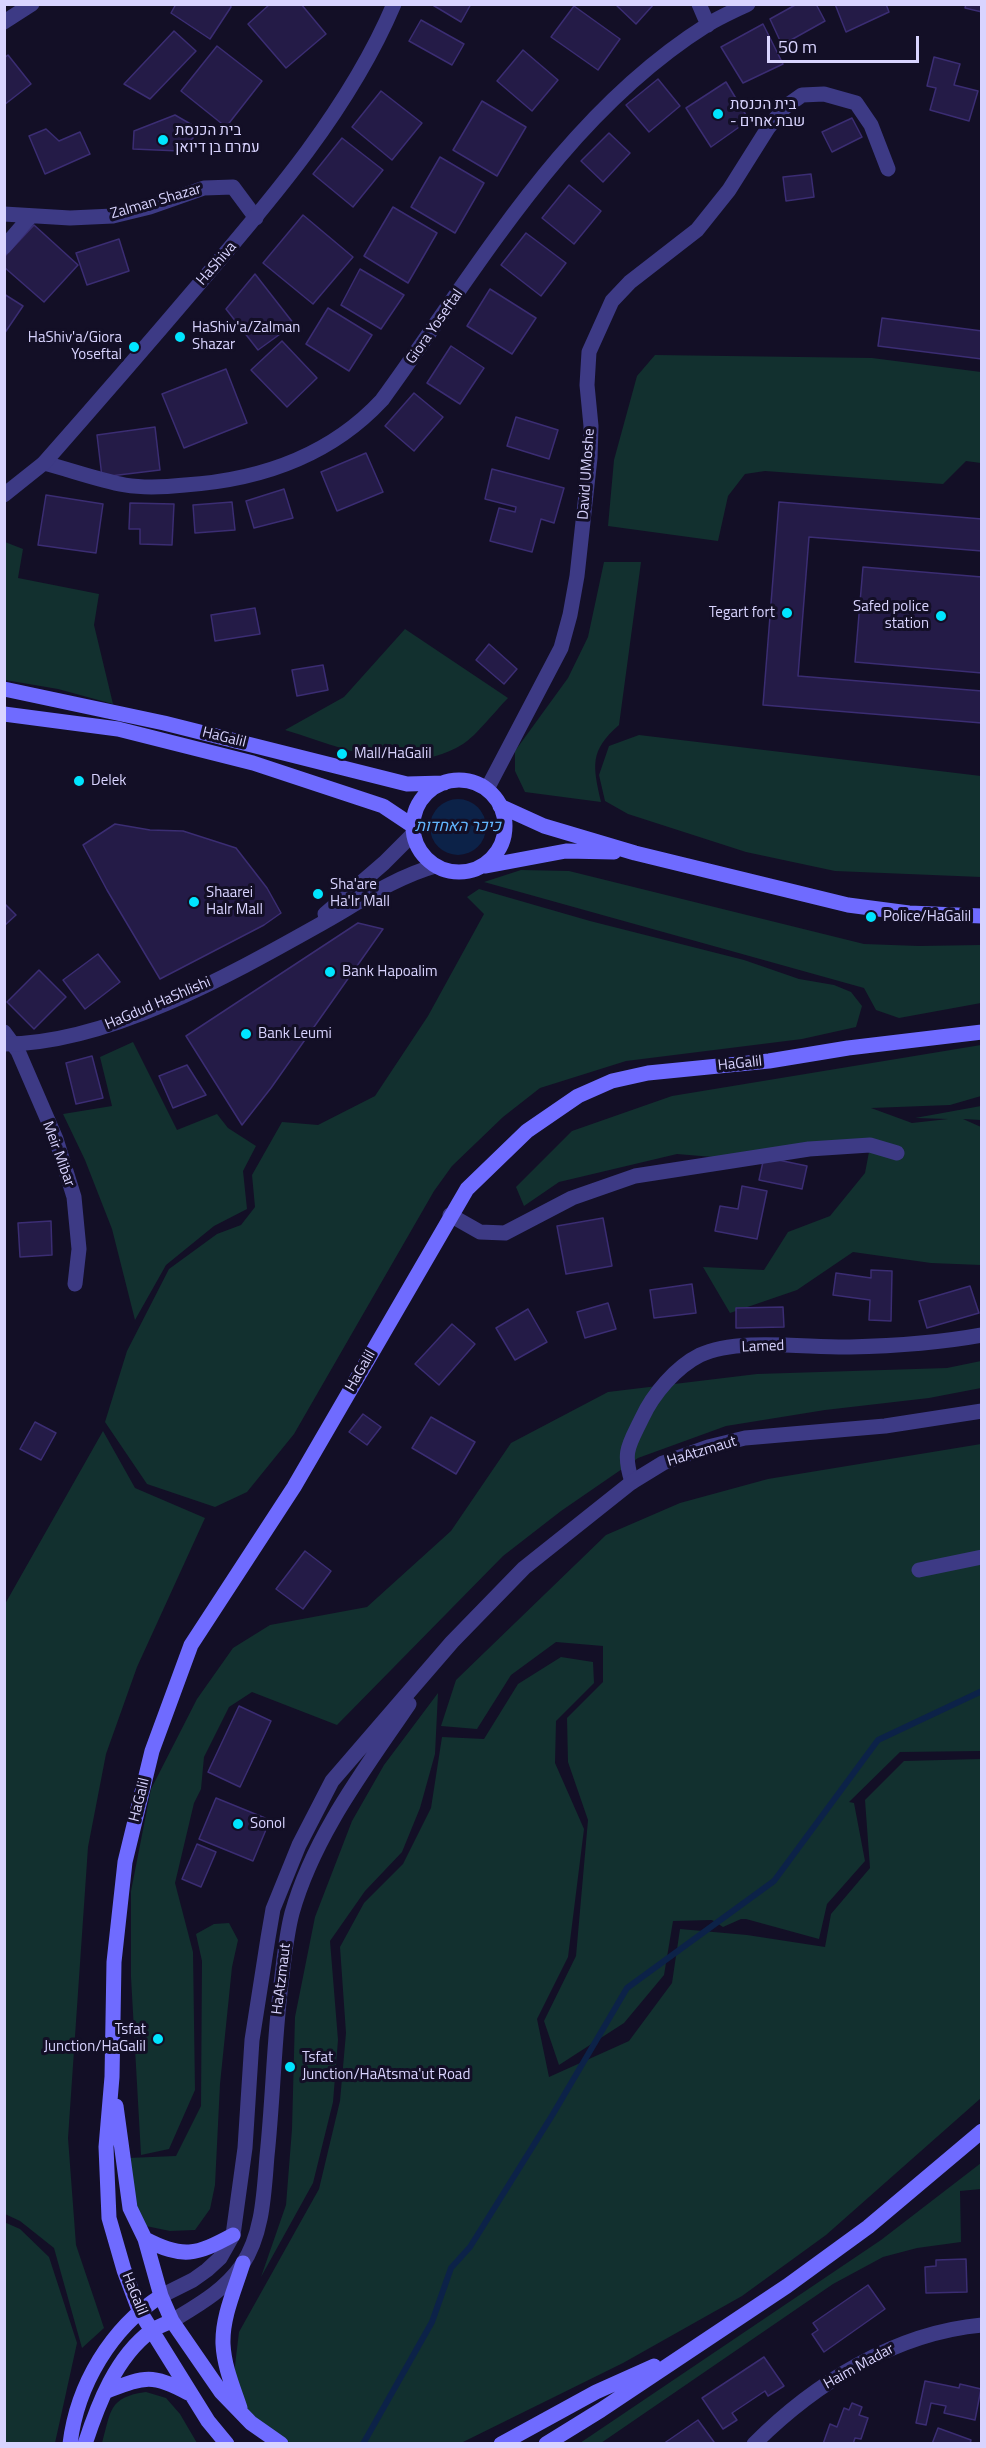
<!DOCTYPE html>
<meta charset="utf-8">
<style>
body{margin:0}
#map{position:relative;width:986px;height:2448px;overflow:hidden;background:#130f26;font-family:"Titillium Web",sans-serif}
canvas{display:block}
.frame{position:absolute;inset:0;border:6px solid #d9d4ff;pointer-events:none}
.scale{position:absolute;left:767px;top:36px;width:152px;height:27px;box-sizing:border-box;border:3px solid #d9d4ff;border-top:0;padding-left:8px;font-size:18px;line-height:21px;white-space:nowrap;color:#d9d4ff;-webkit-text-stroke:4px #130f26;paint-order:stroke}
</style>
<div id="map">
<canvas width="986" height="2448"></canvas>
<div class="frame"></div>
<div class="scale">50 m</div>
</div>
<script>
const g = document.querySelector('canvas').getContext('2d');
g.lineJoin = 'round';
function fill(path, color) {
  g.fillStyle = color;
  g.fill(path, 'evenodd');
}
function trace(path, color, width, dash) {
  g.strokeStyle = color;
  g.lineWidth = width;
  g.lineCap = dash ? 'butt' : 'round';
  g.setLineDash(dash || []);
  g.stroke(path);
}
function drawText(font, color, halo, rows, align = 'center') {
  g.font = font + ' "Titillium Web",Heebo,sans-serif';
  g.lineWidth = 6;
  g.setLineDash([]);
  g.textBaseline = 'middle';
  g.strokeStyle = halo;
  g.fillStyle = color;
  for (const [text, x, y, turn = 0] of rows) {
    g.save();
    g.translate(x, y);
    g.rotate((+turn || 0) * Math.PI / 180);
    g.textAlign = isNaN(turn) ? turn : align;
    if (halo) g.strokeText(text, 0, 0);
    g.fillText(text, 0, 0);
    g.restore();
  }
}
fill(new Path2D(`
 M 655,355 L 872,358 L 981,372 L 981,463 L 966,461 L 943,484 L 765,471 L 745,474 L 728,496 L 718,541 L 608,526 L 614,460 L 637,376 Z
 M 5,542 L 23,549 L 18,578 L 99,594 L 94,625 L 113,704 L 58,689 L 5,680 Z
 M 604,562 L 641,562 L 619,725 C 589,751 593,766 601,802 L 525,792 L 515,771 L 515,751 L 568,678 L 588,637 Z
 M 405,629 L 508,698 C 496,710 476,736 463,744 C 407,779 342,747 285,730 L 344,697 Z
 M 639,735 L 981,776 L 981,877 L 835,871 L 746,852 L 628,814 L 605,801 L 599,775 L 609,746 Z
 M 521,870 L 569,871 L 864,944 L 919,946 L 981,945 L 981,1003 L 899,1018 L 876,1010 L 864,988 L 484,882 Z
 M 479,889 L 590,921 L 744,960 L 799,979 L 834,985 L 851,992 L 862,1006 L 856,1027 L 802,1039 L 626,1061 L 540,1088 L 503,1117 L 452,1166 L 434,1191 L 294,1434 L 247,1492 L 215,1507 L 147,1484 L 105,1422 L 127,1351 L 169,1269 L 217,1234 L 241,1225 L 255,1207 L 252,1175 L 282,1122 L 318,1125 L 375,1096 L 428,1016 L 484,914 L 467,897 Z
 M 133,1042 L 177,1130 L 217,1114 L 228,1128 L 256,1146 L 243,1171 L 247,1209 L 214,1226 L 166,1265 L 135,1320 L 112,1229 L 85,1160 L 63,1114 L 112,1106 L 100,1057 Z
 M 981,1045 L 981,1096 L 950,1105 L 871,1108 L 912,1123 L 948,1119 L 915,1118 L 981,1106 L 981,1120 L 963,1119 L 981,1127 L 981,1265 L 931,1263 L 853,1252 L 797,1290 L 730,1313 L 703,1267 L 764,1270 L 788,1232 L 830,1216 L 865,1173 L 869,1152 L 725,1158 L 677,1154 L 559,1182 L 524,1206 L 516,1187 L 572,1131 L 672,1096 Z
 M 981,1361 L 981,1388 L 929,1398 L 825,1410 L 726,1426 L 638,1458 L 561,1511 L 503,1556 L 337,1725 L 252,1692 L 229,1707 L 204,1757 L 201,1789 L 194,1803 L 175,1883 L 193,1952 L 195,2090 L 169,2149 L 141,2155 L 131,1977 L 131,1891 L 151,1789 L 197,1699 L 233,1648 L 270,1625 L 367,1607 L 451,1531 L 511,1443 L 608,1392 L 757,1374 L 947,1368 Z
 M 103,1431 L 135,1488 L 205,1518 L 137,1667 L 106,1754 L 88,1847 L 68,2138 L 76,2245 L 104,2328 L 82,2348 L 54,2248 L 20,2221 L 5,2214 L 5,1604 Z
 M 981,1444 L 981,1751 L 900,1752 L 849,1802 L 854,1803 L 865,1861 L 827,1904 L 819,1939 L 746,1919 L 741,1919 L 723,1927 L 712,1920 L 673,1921 L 664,1975 L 624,2023 L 559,2065 L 544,2021 L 576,1956 L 588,1820 L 568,1762 L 567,1718 L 603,1682 L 603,1646 L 556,1642 L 511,1675 L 477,1729 L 441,1726 L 456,1680 L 606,1535 L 680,1503 L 768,1479 Z
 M 561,1657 L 593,1662 L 594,1683 L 556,1721 L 555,1763 L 584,1829 L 568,1957 L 537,2019 L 549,2077 L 629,2041 L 672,1983 L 680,1929 L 747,1935 L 825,1947 L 831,1914 L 870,1868 L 865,1800 L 904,1761 L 981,1759 L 981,2098 L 826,2235 L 742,2296 L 623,2363 L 461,2443 L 288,2443 L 278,2439 L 245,2407 L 234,2374 L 239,2332 L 319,2189 L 340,2101 L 346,2033 L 340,1947 L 364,1903 L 403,1864 L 431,1808 L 442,1737 L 484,1739 L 518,1684 Z
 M 438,1693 L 435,1754 L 420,1808 L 402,1852 L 365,1891 L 330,1941 L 338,2040 L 333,2102 L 313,2183 L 261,2277 L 286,2205 L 292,2129 L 295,2017 L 315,1917 L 352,1821 L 384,1765 Z
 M 229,1923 L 238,1940 L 232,1967 L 220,2084 L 215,2185 L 210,2209 L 195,2230 L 170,2231 L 146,2226 L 131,2196 L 128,2158 L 176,2156 L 201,2106 L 202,1961 L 196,1934 L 214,1924 Z
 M 981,2163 L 981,2189 L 960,2191 L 961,2242 L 917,2248 L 883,2257 L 833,2284 L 601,2443 L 580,2443 L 881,2240 Z
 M 4,2222 L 20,2229 L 49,2257 L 77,2343 L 55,2443 L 5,2443 Z
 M 146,2392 L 166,2398 L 180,2414 L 197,2443 L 102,2443 C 111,2412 108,2397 146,2392 Z`), '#12302f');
fill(new Path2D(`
 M430 827a28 28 0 1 1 56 0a28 28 0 1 1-56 0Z`), '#0c2248');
trace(new Path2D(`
 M 363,2444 L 432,2322 L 451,2268 L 470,2247 L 553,2114 L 627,1988 L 774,1881 L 878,1740 L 982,1691`), '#0c2248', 6);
const building = new Path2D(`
 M 176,4 L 230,4 L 231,7 L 210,39 L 171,13 Z
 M 270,4 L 301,4 L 326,34 L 286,68 L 248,24 Z
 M 431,4 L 471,4 L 461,22 Z
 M 615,4 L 654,4 L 636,24 Z
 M 797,4 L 816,4 L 825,21 L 782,45 L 770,19 Z
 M 835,4 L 886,4 L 889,12 L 846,32 Z
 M 966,4 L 982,4 L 982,12 L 965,8 Z
 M 574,6 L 620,39 L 598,70 L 551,37 Z
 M 421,20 L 464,44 L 452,65 L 409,41 Z
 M 763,24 L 783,64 L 743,83 L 721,47 Z
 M 174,31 L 196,51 L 150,99 L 124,84 Z
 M 217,46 L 262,81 L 226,127 L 181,91 Z
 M 523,50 L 558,80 L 532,111 L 497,81 Z
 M 8,55 L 31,84 L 4,105 L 4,58 Z
 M 934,57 L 960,64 L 954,85 L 978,91 L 969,121 L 930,110 L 936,88 L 927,86 Z
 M 658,79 L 680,106 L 649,132 L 626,105 Z
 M 726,82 L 749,120 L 711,147 L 686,108 Z
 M 381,91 L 422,123 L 392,160 L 352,127 Z
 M 482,101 L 526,127 L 497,176 L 453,150 Z
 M 175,115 L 201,130 L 180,151 L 133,149 L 134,131 Z
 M 852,118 L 862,137 L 832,152 L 822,132 Z
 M 46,129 L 59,141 L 80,132 L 90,154 L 45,174 L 29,136 Z
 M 609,133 L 630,153 L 603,182 L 581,161 Z
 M 342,138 L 383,170 L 353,207 L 313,174 Z
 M 440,157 L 484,183 L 455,233 L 411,207 Z
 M 811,174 L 814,197 L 786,201 L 783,177 Z
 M 569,185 L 601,211 L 574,244 L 542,218 Z
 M 393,207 L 437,233 L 408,283 L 364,256 Z
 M 303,215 L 353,257 L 313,304 L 263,263 Z
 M 34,225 L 78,265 L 44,302 L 4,267 L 4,257 Z
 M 526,233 L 566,263 L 541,296 L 501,265 Z
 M 119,239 L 129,271 L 87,285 L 76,253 Z
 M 360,269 L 404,295 L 381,329 L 341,305 Z
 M 255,274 L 294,324 L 258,350 L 226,309 Z
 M 490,289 L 536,318 L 512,354 L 467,326 Z
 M 4,294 L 23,306 L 4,334 Z
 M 328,308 L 372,335 L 349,371 L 306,344 Z
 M 882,318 L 982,331 L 982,359 L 878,346 Z
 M 282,341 L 317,378 L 287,407 L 251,370 Z
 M 451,346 L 484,368 L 460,404 L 427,383 Z
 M 226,369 L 247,423 L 184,448 L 162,394 Z
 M 414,393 L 443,417 L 414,451 L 385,426 Z
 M 516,417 L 558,430 L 549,459 L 507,446 Z
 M 155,427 L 160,470 L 102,477 L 97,435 Z
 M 366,453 L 383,492 L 337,511 L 321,472 Z
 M 492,469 L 564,488 L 554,523 L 541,519 L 532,552 L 490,541 L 499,508 L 515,512 L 516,507 L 485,499 Z
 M 284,489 L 293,518 L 254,528 L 246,501 Z
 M 46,495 L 103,504 L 96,553 L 38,545 Z
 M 232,502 L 235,530 L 195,533 L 193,505 Z
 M 779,502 L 982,519 L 982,551 L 809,537 L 798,676 L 982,691 L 982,723 L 763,705 Z
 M 130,503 L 174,504 L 172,545 L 140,544 L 140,529 L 129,529 Z
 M 863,567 L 982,577 L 982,673 L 855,662 Z
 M 255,608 L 260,634 L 215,641 L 211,615 Z
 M 489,644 L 517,669 L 504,684 L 476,660 Z
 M 323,665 L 328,690 L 297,696 L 292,670 Z
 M 115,824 L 150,830 L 183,831 L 236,848 L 267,888 L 281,913 L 264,925 L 160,979 L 107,890 L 83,845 Z
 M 4,903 L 16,915 L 4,926 Z
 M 358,923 L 383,929 L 271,1088 L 242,1125 L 186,1036 Z
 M 98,954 L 120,982 L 85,1009 L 63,980 Z
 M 39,970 L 66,997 L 34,1029 L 7,1002 Z
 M 92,1056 L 103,1098 L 76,1104 L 66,1063 Z
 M 187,1065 L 206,1095 L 173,1108 L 159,1076 Z
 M 764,1157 L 807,1166 L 802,1189 L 759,1180 Z
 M 742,1186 L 767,1191 L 757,1239 L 715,1231 L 720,1206 L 738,1209 Z
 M 603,1218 L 612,1266 L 566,1274 L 557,1226 Z
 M 51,1221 L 52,1255 L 20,1257 L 18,1223 Z
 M 871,1270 L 892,1271 L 891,1321 L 869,1320 L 870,1300 L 833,1295 L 836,1273 L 871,1278 Z
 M 692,1284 L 696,1313 L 654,1318 L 650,1290 Z
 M 970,1286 L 979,1313 L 927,1328 L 919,1301 Z
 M 608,1303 L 616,1329 L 585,1338 L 577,1312 Z
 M 783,1307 L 784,1327 L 736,1328 L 736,1308 Z
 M 528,1309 L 547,1342 L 515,1360 L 496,1328 Z
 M 452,1324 L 475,1344 L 439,1385 L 415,1364 Z
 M 363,1414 L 381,1427 L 367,1445 L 349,1432 Z
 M 431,1417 L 475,1442 L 456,1474 L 412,1448 Z
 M 35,1422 L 56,1433 L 41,1460 L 20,1449 Z
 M 305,1551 L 331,1571 L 303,1609 L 276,1589 Z
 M 239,1706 L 271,1721 L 240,1787 L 208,1772 Z
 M 216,1798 L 270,1820 L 253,1861 L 199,1839 Z
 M 197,1844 L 216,1852 L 201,1887 L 182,1879 Z
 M 966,2259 L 967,2292 L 926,2293 L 925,2267 L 936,2266 L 936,2260 Z
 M 868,2285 L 885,2309 L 824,2352 L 812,2334 L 818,2330 L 813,2323 Z
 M 764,2357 L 784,2386 L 768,2396 L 765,2391 L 732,2413 L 737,2420 L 723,2429 L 702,2398 Z
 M 925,2381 L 959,2388 L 960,2384 L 981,2389 L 975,2420 L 944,2413 L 946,2406 L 931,2403 L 926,2425 L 916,2423 Z
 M 852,2403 L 862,2407 L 859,2415 L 868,2418 L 861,2439 L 855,2438 L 853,2444 L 823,2444 L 830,2424 L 837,2427 L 844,2408 L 849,2410 Z
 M 698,2420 L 714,2442 L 712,2444 L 663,2444 Z
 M 938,2428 L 971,2440 L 970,2444 L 932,2444 Z`);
fill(building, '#241b47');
trace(building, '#3b2d73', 1.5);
trace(new Path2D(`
 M 699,4 L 708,25
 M 4,22 L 32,4
 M 4,214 L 70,218 L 113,216 L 150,207 L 204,188 L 233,187 L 256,218
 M 4,247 L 30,217
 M 44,463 C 71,470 98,480 125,485 C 143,488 166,487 185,485 C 259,480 330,456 382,400 C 479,267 564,115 707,25 C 720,17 734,11 748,4
 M 487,789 L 561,648 L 570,615 L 577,576 L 590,458 L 591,426 L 587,385 L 589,352 L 612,301 L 630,282 L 697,230 L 729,190 L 768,128 L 785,107 L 802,95 L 824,94 L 856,103 L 871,125 L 888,169
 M 4,1032 L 18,1051 L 56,1139 L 74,1197 L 79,1249 L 75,1284
 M 450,1215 L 480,1232 L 505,1233 L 572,1198 L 635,1176 L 809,1149 L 870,1145 L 897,1153
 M 632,1482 C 622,1451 629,1445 642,1418 C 653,1394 676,1367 700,1355 C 738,1337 808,1348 850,1347 C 894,1346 938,1343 982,1335
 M 919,1570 L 982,1557
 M 754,2444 C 815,2383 895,2333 982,2325`), '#3d3a85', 15);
trace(new Path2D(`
 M 4,495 L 44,463 C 96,404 148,344 199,284 C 272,199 350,108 394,4
 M 325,914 L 384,863 L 414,833
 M 4,1044 C 110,1044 235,972 326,921 C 361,901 396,877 435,866
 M 161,2296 L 193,2280 L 207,2270 L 220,2258 L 233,2235 L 245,2148 L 252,2040 L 268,1938 L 273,1909 L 299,1845 L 332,1781 L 452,1642 L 524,1568 L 632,1482 L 663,1463 L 708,1447 L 745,1438 L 885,1426 L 982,1411
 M 172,2321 C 198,2305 224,2291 242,2265 C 263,2234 264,2192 267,2156 C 273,2099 274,2041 281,1984 C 284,1960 286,1936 292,1913 C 314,1835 365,1769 409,1704`), '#3d3a85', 15);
trace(new Path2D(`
 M 4,689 L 164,723 L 407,784 L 444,783
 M 4,714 L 118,729 L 253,763 L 383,806 L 413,826
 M413 826a46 46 0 1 1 92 0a46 46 0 1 1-92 0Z
 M 500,806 L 544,826 L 635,853 L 848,905 L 909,913 L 982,916
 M 486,866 L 566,851 L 614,852
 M 116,2106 L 130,2208 L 145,2239 L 161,2296 L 172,2321 L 221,2392 L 251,2423 L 281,2444
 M 145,2239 C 183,2259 196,2255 233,2235
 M 107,2391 C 144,2377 152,2373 188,2393
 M 240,2408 C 233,2387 224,2366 223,2344 C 222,2317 235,2289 243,2263
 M 70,2444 C 77,2385 111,2328 161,2296
 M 85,2444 C 98,2404 116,2357 151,2331 C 157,2327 165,2324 172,2321
 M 227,2444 L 208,2421 L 139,2310 L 124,2270 L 109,2218 L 106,2147 L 112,2077 L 114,1962 L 125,1862 L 152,1751 L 191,1645 L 294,1487 L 467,1189 L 527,1131 L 578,1096 L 612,1081 L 648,1073 L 769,1061 L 848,1048 L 982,1032
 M 501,2444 L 596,2392 L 654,2366
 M 546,2444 L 601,2410 L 787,2286 L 868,2227 L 982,2131`), '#6f6bff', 15);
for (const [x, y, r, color] of [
 [718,114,6,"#00e5ff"],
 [163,140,6,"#00e5ff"],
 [180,337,6,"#00e5ff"],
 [134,347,6,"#00e5ff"],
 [787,613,6,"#00e5ff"],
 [941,616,6,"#00e5ff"],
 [342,754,6,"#00e5ff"],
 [79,781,6,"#00e5ff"],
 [318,894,6,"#00e5ff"],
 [194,902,6,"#00e5ff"],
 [871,917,6,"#00e5ff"],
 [330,972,6,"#00e5ff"],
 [246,1034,6,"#00e5ff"],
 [238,1824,6,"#00e5ff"],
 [158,2039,6,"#00e5ff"],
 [290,2067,6,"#00e5ff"]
]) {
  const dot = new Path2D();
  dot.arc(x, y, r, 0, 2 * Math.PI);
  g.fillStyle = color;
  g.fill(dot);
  trace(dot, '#130f26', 2);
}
drawText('15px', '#d9d4ff', '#130f26', [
 ["בית הכנסת",730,105],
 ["- שבת אחים",730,122],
 ["בית הכנסת",175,131],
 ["עמרם בן דיואן",175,148],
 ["HaShiv'a/Zalman",192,328],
 ["Shazar",192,345],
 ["HaShiv'a/Giora",122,338,"right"],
 ["Yoseftal",122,355,"right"],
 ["Safed police",929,607,"right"],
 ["station",929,624,"right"],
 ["Tegart fort",775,613,"right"],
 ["Mall/HaGalil",354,754],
 ["Delek",91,781],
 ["Sha'are",330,885],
 ["Ha'Ir Mall",330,902],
 ["Shaarei",206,893],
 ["HaIr Mall",206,910],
 ["Police/HaGalil",883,917],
 ["Bank Hapoalim",342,972],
 ["Bank Leumi",258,1034],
 ["Sonol",250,1824],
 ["Tsfat",146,2030,"right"],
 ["Junction/HaGalil",146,2047,"right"],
 ["Tsfat",302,2058],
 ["Junction/HaAtsma'ut Road",302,2075]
], 'left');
drawText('15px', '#d9d4ff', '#130f26', [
 ["Zalman Shazar",156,202,-16],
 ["HaShiva",217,264,-49],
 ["Giora Yoseftal",435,327,-55],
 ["David UMoshe",587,474,-86],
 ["HaGalil",224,738,14],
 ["HaGdud HaShlishi",158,1004,-23],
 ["HaGalil",740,1064,-6],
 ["Meir Mibar",58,1154,70],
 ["Lamed",763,1347,-2],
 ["HaGalil",361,1371,-60],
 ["HaAtzmaut",702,1452,-17],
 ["HaGalil",140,1800,-76],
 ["HaAtzmaut",282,1979,-83],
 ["HaGalil",134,2294,68],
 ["Haim Madar",859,2367,-29]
]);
drawText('italic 16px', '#62b6ff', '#130f26', [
 ["כיכר האחדות",458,827]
]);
</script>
